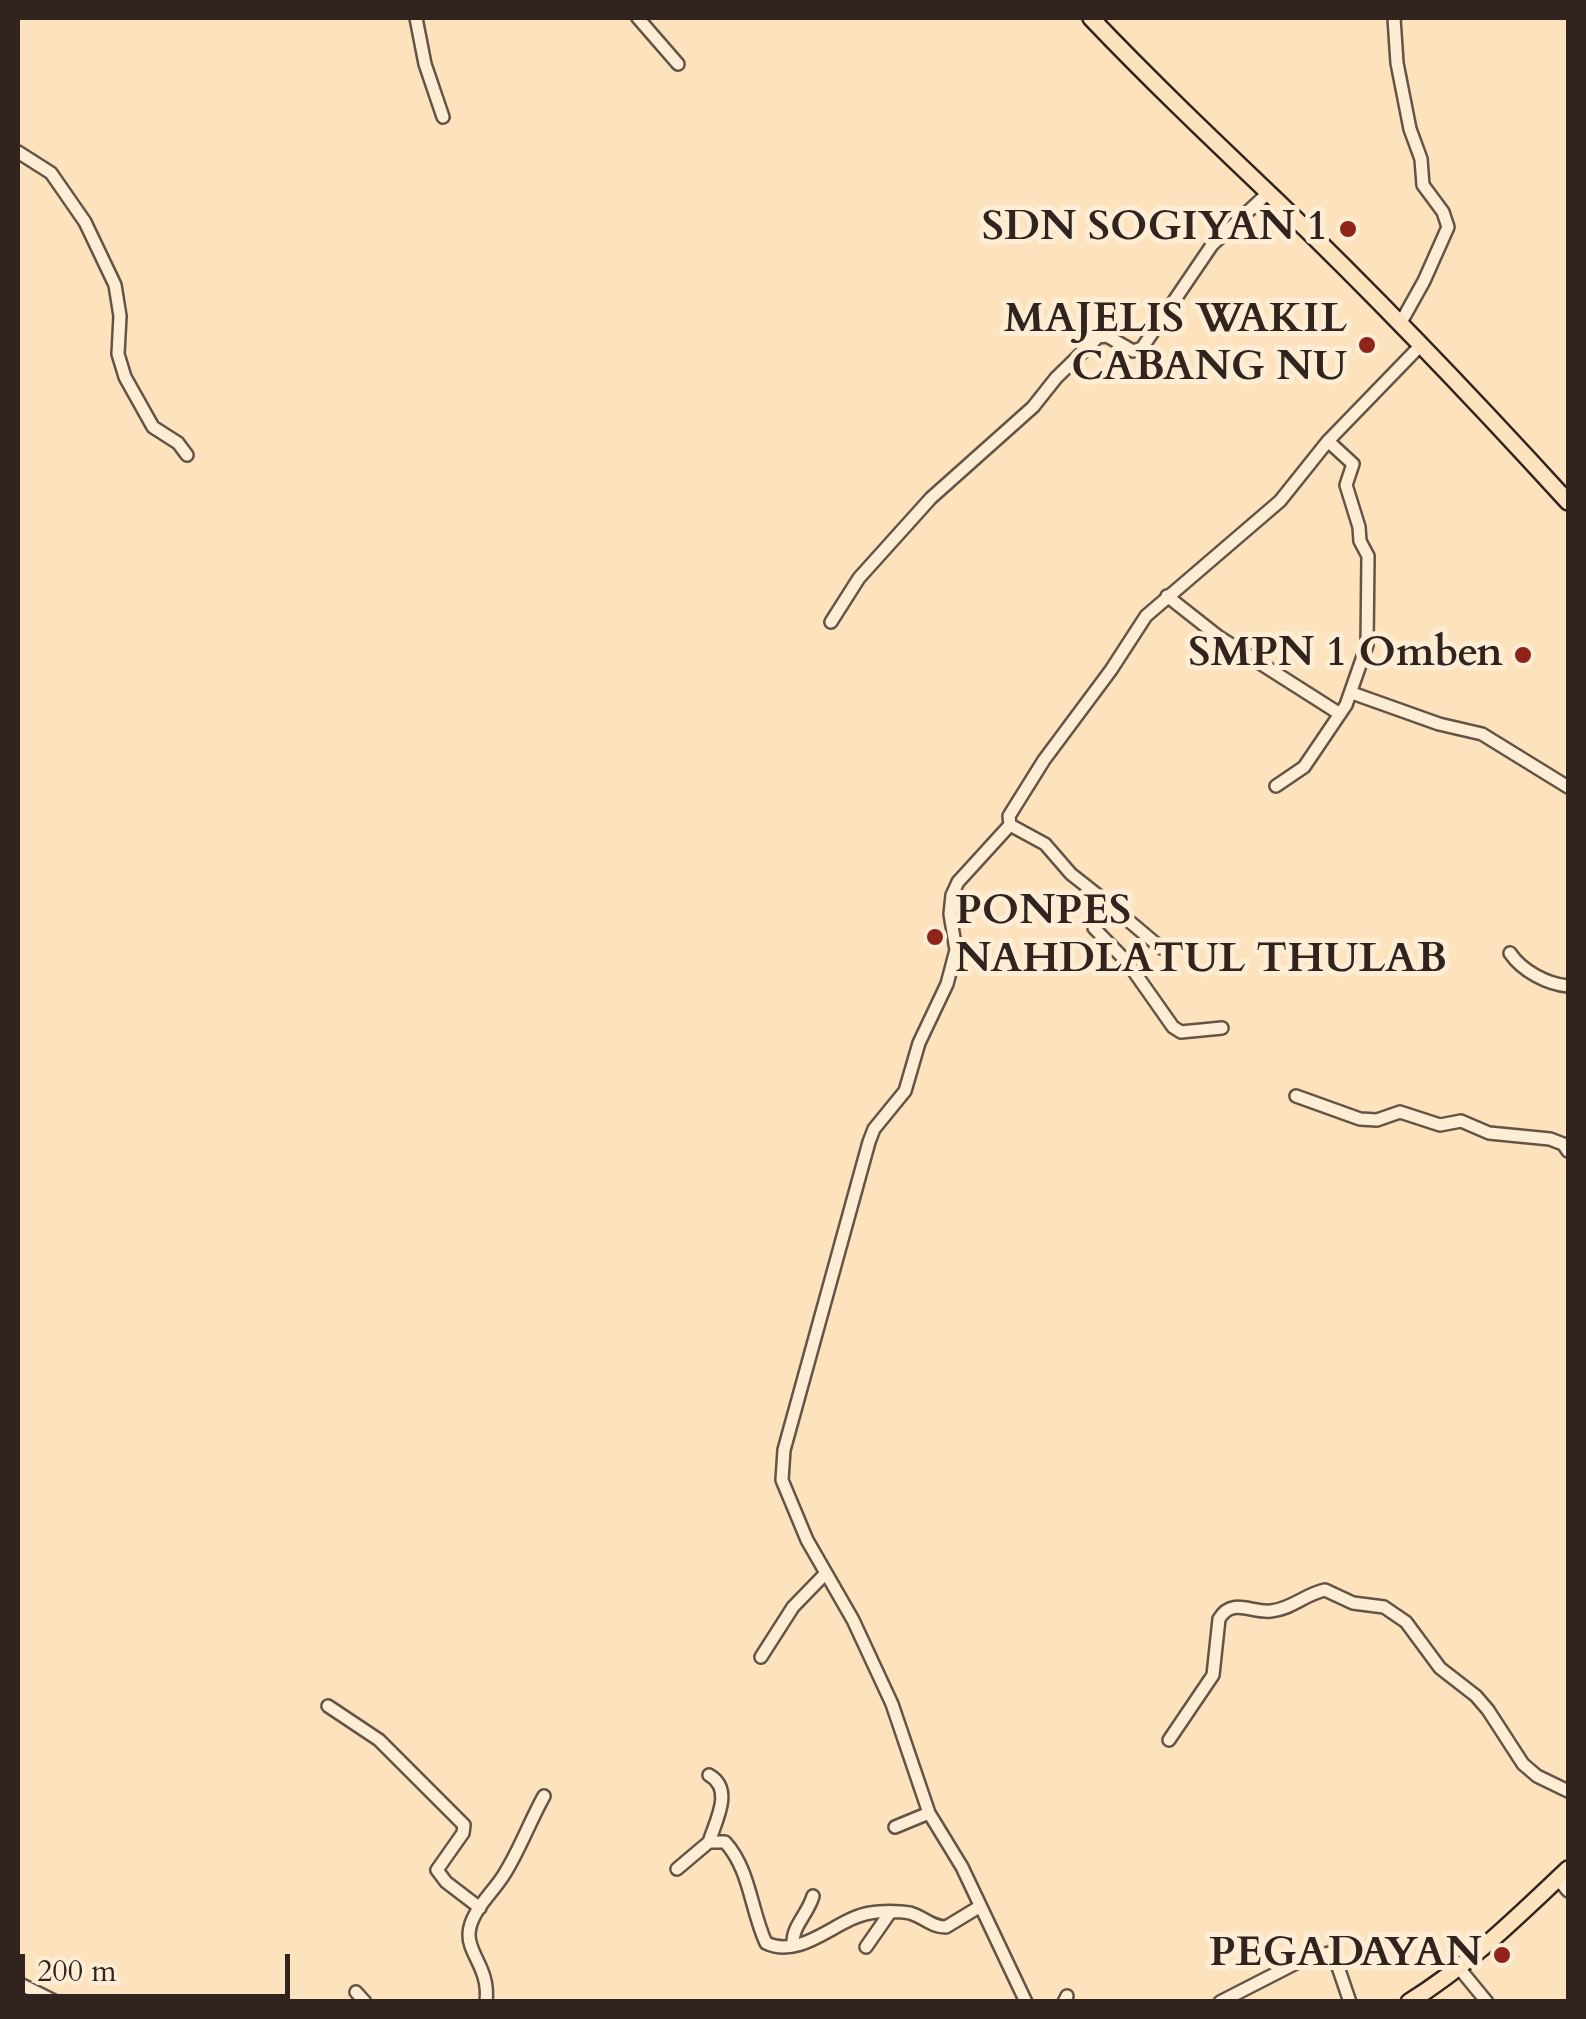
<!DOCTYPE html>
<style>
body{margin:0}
#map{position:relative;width:1586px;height:2019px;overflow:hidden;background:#fce3be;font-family:Cardo,serif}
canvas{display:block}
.frame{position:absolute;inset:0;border:20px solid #31241e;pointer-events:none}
.scale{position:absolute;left:20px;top:1954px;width:270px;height:45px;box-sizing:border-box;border:5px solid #31241e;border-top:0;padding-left:12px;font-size:30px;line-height:35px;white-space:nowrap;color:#31241e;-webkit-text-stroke:8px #fdedd5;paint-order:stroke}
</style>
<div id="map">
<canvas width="1586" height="2019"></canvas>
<div class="frame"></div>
<div class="scale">200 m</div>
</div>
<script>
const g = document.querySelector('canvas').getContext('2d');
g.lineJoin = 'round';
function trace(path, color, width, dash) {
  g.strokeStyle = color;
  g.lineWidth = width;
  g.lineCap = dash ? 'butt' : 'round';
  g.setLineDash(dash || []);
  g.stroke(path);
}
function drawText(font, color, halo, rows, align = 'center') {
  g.font = font + ' Cardo,serif';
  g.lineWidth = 10;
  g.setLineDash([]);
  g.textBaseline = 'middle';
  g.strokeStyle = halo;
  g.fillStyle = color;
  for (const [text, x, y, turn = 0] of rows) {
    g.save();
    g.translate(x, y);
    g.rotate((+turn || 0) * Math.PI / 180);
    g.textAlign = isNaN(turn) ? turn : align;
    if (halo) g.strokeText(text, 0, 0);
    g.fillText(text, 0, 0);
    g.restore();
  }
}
const minor = new Path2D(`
 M 416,18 L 425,64 L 443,117
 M 638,18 L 678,64
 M 1394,18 L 1397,63 L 1410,129 L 1421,159 L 1423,185 L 1443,212 L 1448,227 L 1424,281 L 1400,324
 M 18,152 L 51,173 L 85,222 L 115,285 L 120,316 L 118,354 L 125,377 L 153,427 L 178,443 L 187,455
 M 1167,596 L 1219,637 L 1340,714
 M 831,622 L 859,578 L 931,498 L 1033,407 L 1056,378 L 1098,337 L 1107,336 L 1133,351 L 1142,348 L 1212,245 L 1268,193
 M 1352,693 L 1439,724 L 1482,734 L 1568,787
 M 1276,786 L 1304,767 L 1346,705 L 1367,645 L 1368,556 L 1360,541 L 1359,527 L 1346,485 L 1353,464 L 1328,441
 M 1010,825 L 958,882 L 952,895 L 950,914 L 956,950 L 947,984 L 919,1043 L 905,1091 L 874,1129 L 869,1142 L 784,1450 L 782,1480 L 807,1540 L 853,1620 L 892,1704 L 929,1813 L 962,1867 L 1026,2002
 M 1104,900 L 1161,948
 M 1510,953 C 1522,971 1547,984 1568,986
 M 1222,1028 L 1181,1032 L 1173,1027 L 1128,963 L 1094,928 L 1095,916 L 1104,900 L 1071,874 L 1045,844 L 1010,825 L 1009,816 L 1044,760 L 1111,670 L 1146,616 L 1280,501 L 1328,441 L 1420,346
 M 1296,1096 L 1360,1119 L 1377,1120 L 1400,1112 L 1440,1125 L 1461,1121 L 1489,1133 L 1550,1139 L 1563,1144 L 1568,1151
 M 761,1657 L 793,1607 L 825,1574
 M 328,1706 L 379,1740 L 464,1825 L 463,1833 L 437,1870 L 446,1882 L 480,1908
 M 1169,1740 L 1213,1675 L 1219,1619 C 1232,1597 1251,1613 1271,1611 C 1292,1609 1305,1594 1325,1590 L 1353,1603 L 1384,1607 L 1406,1622 L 1440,1668 L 1476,1696 L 1488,1710 L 1523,1764 L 1537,1776 L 1568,1791
 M 709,1775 C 734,1789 716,1820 709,1842
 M 895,1827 L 929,1813
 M 677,1869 L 709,1842 L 725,1842 C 750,1869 751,1911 766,1943 C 802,1960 837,1918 870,1913 C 881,1911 899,1911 910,1913 C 924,1917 931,1927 946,1927 L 979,1907
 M 1558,1879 L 1568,1891
 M 793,1944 C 792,1926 808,1914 813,1896
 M 866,1947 L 889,1914
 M 1459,1968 L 1487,2002
 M 18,1983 L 56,2002
 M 356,1992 L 365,2002
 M 486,2002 C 490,1969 468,1954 469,1934 C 470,1911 494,1892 505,1873 C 520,1849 530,1821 544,1796
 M 1064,2002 L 1067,1996
 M 1220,2002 L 1302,1960 L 1329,1953 L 1336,1961 L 1350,2002`);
const major = new Path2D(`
 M 1091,18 C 1151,81 1213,140 1276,200 C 1377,297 1474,399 1568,502
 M 1409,2002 C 1469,1965 1517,1917 1568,1869`);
trace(minor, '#645446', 16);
trace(major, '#31241e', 20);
trace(minor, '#fdedd5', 11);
trace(major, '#fce3be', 15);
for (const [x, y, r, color] of [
 [1348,229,10,"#8f2418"],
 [1367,345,10,"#8f2418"],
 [1523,655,10,"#8f2418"],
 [935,937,10,"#8f2418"],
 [1502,1955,10,"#8f2418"]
]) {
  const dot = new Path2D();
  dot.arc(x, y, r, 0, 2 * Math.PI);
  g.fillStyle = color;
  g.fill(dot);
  trace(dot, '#fdedd5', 4);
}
drawText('bold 42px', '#31241e', '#fdedd5', [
 ["SDN SOGIYAN 1",1328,229],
 ["MAJELIS WAKIL",1347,321],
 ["CABANG NU",1347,369],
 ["SMPN 1 Omben",1503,655],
 ["PONPES",955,913,"left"],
 ["NAHDLATUL THULAB",955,961,"left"],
 ["PEGADAYAN",1482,1955]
], 'right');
</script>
